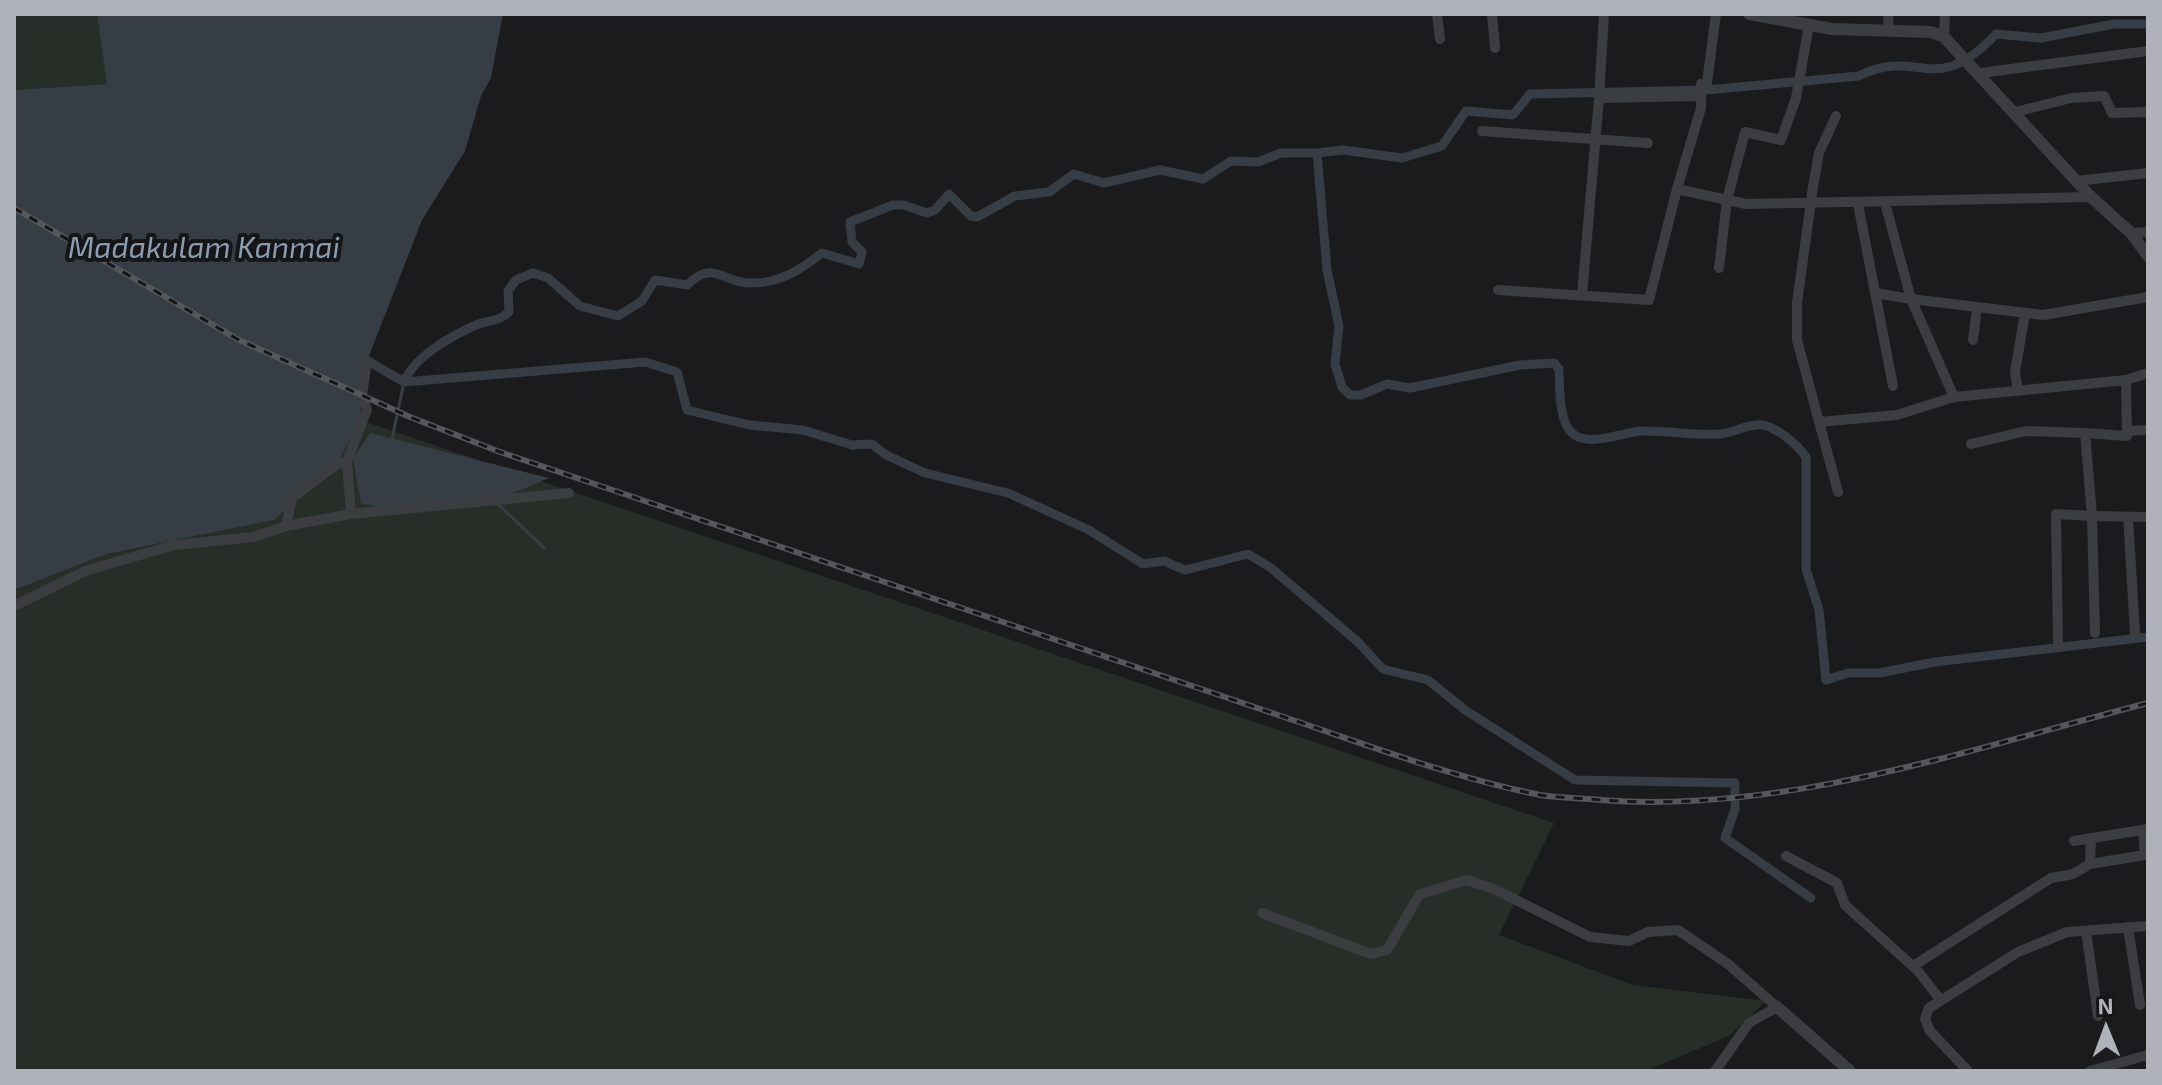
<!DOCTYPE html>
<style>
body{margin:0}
#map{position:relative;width:2162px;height:1085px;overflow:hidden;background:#1b1b1d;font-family:"Exo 2",sans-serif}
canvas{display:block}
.frame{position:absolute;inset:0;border:16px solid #afb2ba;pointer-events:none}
.north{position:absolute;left:2066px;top:989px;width:80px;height:80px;-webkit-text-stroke:6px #161618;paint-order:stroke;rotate:359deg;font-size:22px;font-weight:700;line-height:32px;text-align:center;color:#afb2ba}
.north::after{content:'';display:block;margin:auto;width:28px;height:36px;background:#afb2ba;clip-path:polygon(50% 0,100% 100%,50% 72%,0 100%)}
</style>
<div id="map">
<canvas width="2162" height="1085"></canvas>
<div class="frame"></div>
<div class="north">N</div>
</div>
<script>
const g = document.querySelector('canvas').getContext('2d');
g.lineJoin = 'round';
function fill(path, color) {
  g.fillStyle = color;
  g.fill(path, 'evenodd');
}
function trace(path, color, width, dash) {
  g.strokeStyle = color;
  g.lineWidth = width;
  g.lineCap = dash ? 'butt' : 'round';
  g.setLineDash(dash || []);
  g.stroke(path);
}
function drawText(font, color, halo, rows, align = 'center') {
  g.font = font + ' "Exo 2",sans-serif';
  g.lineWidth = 8;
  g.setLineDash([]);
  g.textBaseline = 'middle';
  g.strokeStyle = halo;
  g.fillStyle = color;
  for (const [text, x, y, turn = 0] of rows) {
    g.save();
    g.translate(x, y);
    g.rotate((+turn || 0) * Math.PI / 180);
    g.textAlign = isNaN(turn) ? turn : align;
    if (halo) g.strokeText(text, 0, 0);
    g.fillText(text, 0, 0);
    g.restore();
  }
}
fill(new Path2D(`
 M 14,14 L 97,14 L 108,84 L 14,90 Z
 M 360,420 L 1554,823 L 1499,935 L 1633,985 L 1766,1001 L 1729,1036 L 1645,1071 L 14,1071 L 14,590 L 107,554 L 274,520 Z`), '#272e28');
fill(new Path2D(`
 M 97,14 L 503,14 L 491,78 L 481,96 L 465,151 L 422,220 L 364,369 L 360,420 L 340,458 L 274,520 L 107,554 L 14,590 L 14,90 L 107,84 Z
 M 370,433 L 549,478 L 494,501 L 391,508 L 361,504 L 353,459 Z`), '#363d44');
trace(new Path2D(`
 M 392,439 L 404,382
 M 498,504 L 544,548`), '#363d44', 3);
trace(new Path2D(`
 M 1317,153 L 1343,150 L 1402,158 L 1442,146 L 1466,111 L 1513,115 L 1530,94 L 1706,90 L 1859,76 C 1919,46 1934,100 1996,34 L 2041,38 L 2114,24 L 2148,24
 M 361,357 L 404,382 C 414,357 451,336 474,326 C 487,320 499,322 509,312 L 508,291 L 516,280 L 533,273 L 548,278 L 580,306 L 618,316 L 642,301 L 655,280 L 687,285 C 714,259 721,282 749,283 C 779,284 800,270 822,253 L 859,264 L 862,252 L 852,242 L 850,222 L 893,205 L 904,205 L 927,213 L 935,210 L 949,194 L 971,216 L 977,217 L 1015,196 L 1049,192 L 1074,174 L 1104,183 L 1160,170 L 1203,179 L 1231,161 L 1258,162 L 1281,153 L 1317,153 L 1327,270 L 1339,326 L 1335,364 L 1342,387 L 1350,395 L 1361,395 L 1387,384 L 1410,388 L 1520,365 L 1554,363 L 1559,369 C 1560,387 1558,422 1573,434 C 1589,447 1621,433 1640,431 C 1666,430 1694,436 1720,434 C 1732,433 1744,426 1756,425 C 1772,422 1798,445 1806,457 L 1806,569 L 1819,610 L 1826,680 L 1848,673 L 1879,673 L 1935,662 L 2148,637
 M 404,382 L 645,362 L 677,372 L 687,410 L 749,425 L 803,430 L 852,445 L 872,444 L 886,455 L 925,473 L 1008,493 L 1089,530 L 1143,564 L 1164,561 L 1185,570 L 1248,554 L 1271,568 L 1358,642 L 1383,669 L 1428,680 L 1465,710 L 1575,780 L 1735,783 L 1735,809 L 1725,838 L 1811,898`), '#363d44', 9);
trace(new Path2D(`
 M 1437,14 L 1440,39
 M 1492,14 L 1495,48
 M 1716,14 L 1707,83 L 1701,84 L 1701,108 L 1677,189 L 1746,204 L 2091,197
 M 1888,14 L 1889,31
 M 1944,37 L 1945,14
 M 1980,73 L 2148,51
 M 1599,98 L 1604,14
 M 2015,112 L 2071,98 L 2104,96 L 2112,113 L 2148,112
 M 1836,116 L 1819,153 L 1813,187 L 1797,303 L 1797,340 L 1838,492
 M 1482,131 L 1648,143
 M 2076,181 L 2148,173
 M 1885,203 L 1911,299 L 2043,315 L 2148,297
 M 1858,204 L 1893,386
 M 2131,233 L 2148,232
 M 1719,268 L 1727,200 L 1745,132 L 1781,140 L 1796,98 L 1809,25
 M 1498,290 L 1649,300 L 1677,189
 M 1875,293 L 1911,299 L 1954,397 L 2126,380 L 2127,436 L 2085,433 L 2092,516 L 2148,517
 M 1582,295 L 1599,98 L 1700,96
 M 1973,340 L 1977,307
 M 2126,380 L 2148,373
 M 2018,391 L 2015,372 L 2025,313
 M 1819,422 L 1897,415 L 1954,397
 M 2127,431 L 2148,430
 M 1971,444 L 2026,431 L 2085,433
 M 351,514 L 347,461 L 367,410 L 362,395 L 367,361
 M 2128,517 L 2135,633
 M 286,526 L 292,498 L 337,464 L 347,461
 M 14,606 L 85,571 L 174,545 L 254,537 L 286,526 L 351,514 L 569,493
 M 2058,645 L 2056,514 L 2092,516 L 2095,633
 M 2074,841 L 2148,829
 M 1786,856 L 1837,883 L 1845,905 L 1917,970 L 1940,999
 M 2090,864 L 2145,855 L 2143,830
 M 1262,913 L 1371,954 L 1387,950 L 1420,894 L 1467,880 L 1494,889 L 1590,937 L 1629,941 L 1648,932 L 1678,930 L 1728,964 L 1777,1007 L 1749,1023 L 1715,1071
 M 2128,927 L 2140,1005
 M 2086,931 L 2098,1016
 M 1913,966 L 2051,878 L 2073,874 L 2090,864 L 2091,838
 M 1968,1071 L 1930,1031 L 1925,1019 L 1929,1008 L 2018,952 L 2067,932 L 2148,926
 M 2090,1071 L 2148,1055`), '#3c3d41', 10);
trace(new Path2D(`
 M 1749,14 L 1832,29 L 1931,32 L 1944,37 L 2091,197 L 2131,233 L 2148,256
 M 1777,1007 L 1850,1071`), '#3c3d41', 12);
const rail = new Path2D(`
 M 14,208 L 237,339 L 410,417 L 500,452 L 1284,717 C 1368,745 1453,778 1540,795 C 1559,798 1581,798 1601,800 C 1787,814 1969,749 2148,703`);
trace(rail, '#55575c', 6);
trace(rail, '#161618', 3, [9]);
drawText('italic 30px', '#8b9cb1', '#161618', [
 ["Madakulam Kanmai",204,248]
]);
</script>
